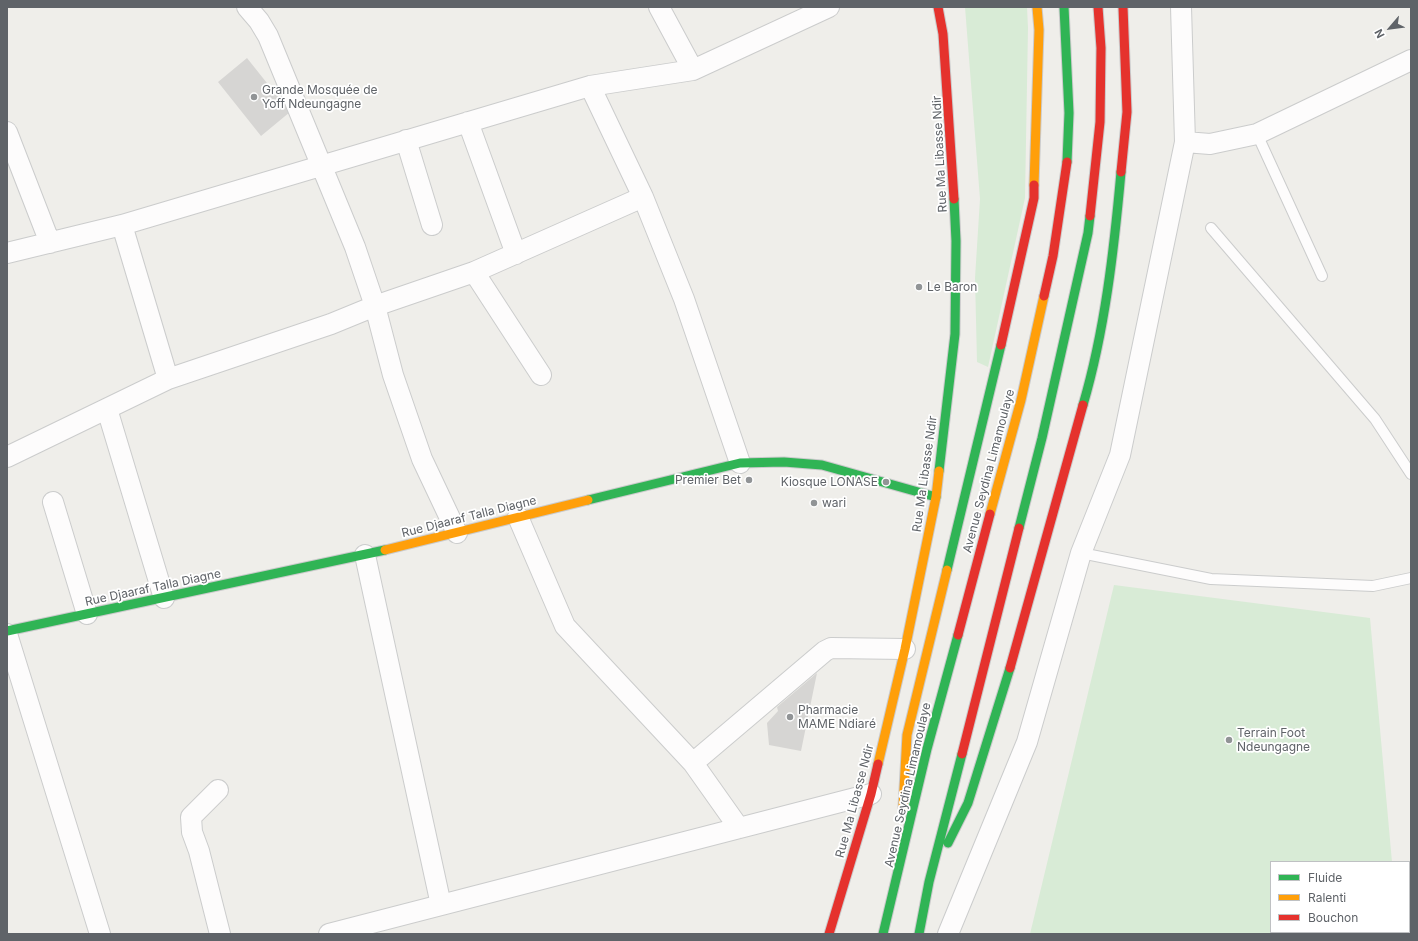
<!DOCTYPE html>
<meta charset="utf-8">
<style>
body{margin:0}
#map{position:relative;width:1418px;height:941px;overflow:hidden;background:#efeeea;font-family:Inter,sans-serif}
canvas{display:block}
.frame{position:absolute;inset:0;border:8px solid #5f6368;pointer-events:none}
.legend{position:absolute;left:1270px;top:861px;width:140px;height:72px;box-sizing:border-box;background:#fff;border:1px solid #bfc1c3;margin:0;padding:5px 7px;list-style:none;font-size:12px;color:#5f6368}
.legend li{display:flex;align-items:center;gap:8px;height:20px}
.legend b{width:20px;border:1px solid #bfc1c3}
.north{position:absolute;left:1370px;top:8px;width:40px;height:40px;-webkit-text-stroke:3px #fff;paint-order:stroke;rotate:242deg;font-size:11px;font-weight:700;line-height:16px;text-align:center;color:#5f6368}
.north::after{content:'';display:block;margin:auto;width:14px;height:18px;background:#5f6368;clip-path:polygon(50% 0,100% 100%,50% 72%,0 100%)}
</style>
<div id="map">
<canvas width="1418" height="941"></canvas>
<div class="frame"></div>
<ul class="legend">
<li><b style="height:5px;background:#30b455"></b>Fluide</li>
<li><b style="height:5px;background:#ff9f0a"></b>Ralenti</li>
<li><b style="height:5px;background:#e5322d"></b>Bouchon</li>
</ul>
<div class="north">N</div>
</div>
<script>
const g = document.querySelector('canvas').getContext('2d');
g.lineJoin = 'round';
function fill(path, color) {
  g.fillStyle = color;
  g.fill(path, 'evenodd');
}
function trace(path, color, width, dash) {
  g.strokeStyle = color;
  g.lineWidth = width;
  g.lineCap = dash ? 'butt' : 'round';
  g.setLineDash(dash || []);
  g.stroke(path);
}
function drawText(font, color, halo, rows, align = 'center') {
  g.font = font + ' Inter,sans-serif';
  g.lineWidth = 3.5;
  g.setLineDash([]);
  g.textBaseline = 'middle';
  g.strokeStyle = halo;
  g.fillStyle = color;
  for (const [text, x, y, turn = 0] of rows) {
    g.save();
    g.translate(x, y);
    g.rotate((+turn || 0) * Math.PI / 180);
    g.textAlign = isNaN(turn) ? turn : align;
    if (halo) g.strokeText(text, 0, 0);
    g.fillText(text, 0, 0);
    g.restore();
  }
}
fill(new Path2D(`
 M 965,7 L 1027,7 L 1028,28 L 1025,198 L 988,367 L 977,362 L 975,278 L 980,199 Z
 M 1114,585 L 1370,618 L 1392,862 L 1271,862 L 1271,932 L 1398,932 L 1398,934 L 1030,934 Z`), '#d8ebd6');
fill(new Path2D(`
 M 247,58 L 290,112 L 261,136 L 218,82 Z
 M 817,673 L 801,751 L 769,745 L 767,723 L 778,711 L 777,707 Z`), '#d6d5d3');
const lane = new Path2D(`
 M 1257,134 L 1322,276
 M 1211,228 L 1375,419 L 1411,474
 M 1081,553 L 1211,579 L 1373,586 L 1411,578`);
const street = new Path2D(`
 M 247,7 L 259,21 L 268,36 L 355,247 L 375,306 L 393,375 L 422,459 L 457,533
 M 659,7 L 693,70
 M 590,86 L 643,197 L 684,299 L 740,463
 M 468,122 L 516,254
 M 7,132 L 50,243
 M 406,140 L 432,225
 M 1185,142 L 1210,144 L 1257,134 L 1411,60
 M 122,225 L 168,379
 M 7,253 L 122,225 L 590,86 L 693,70 L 829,7
 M 474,272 L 541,375
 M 107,409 L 164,598
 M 7,457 L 168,379 L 331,324 L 375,306 L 474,272 L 643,197
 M 53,502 L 87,614
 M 518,517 L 565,626 L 693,763 L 739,828
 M 365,555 L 441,905
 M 7,634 L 100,934
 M 693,763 L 825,651 L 831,648 L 905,649
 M 218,790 L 191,817 L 192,832 L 199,851 L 220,934
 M 329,934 L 871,794
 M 948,934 L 1027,742 L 1081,553 L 1120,455 L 1185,142 L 1181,7`);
const fast = new Path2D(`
 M 1064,7 L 1069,113 L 1067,162
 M 1083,405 C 1105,330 1114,250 1121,172
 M 939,471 L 955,334 L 956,241 L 954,199
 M 588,500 L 740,463 L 784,462 L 822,465 L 936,497
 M 1019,528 L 1042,438 L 1088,233 L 1090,216
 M 947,570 L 1001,345
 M 7,631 L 385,550
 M 948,843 L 968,803 L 1010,668
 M 883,934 L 927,749 L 958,635
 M 919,934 L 929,882 L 962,754`);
const slow = new Path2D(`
 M 1034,185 L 1039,30 L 1037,7
 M 990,514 L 1021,400 L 1044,296
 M 385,550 L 588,500
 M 878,764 L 905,649 L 936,497 L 939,471
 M 903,807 L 907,735 L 947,570`);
const jam = new Path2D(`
 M 938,7 L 943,34 L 954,199
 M 1121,172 L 1127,112 L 1123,7
 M 1090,216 L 1100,122 L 1101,48 L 1098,7
 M 1044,296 L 1053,256 L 1067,162
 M 1001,345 L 1034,198 L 1034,185
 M 958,635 L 990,514
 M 1010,668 L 1083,405
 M 962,754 L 1019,528
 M 829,934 L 871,794 L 878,764`);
trace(lane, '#cbcccc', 12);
trace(street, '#cbcccc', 22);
trace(fast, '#cacacb', 11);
trace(slow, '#cacacb', 11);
trace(jam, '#cacacb', 11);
trace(lane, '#fdfcfc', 10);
trace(street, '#fdfcfc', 20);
trace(fast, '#30b455', 9);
trace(slow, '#ff9f0a', 9);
trace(jam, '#e5322d', 9);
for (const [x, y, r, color] of [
 [254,97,4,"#919496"],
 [919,287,4,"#919496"],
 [749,480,4,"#919496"],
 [886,482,4,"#919496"],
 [814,503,4,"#919496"],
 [790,717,4,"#919496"],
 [1229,740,4,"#919496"]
]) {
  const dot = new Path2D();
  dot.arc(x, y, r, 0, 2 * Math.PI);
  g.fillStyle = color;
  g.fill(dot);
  trace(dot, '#fff', 1.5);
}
drawText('12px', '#5f6368', '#fff', [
 ["Grande Mosquée de",262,90],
 ["Yoff Ndeungagne",262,104],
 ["Le Baron",927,287],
 ["Premier Bet",741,480,"right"],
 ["Kiosque LONASE",878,482,"right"],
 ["wari",822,503],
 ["Pharmacie",798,710],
 ["MAME Ndiaré",798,724],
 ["Terrain Foot",1237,733],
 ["Ndeungagne",1237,747]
], 'left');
drawText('12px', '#5f6368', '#fff', [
 ["Rue Ma Libasse Ndir",940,154,-93],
 ["Avenue Seydina Limamoulaye",989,471,-75],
 ["Rue Ma Libasse Ndir",925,474,-82],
 ["Rue Djaaraf Talla Diagne",469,517,-14],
 ["Rue Djaaraf Talla Diagne",153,588,-12],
 ["Avenue Seydina Limamoulaye",908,785,-77],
 ["Rue Ma Libasse Ndir",855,801,-75]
]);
</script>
